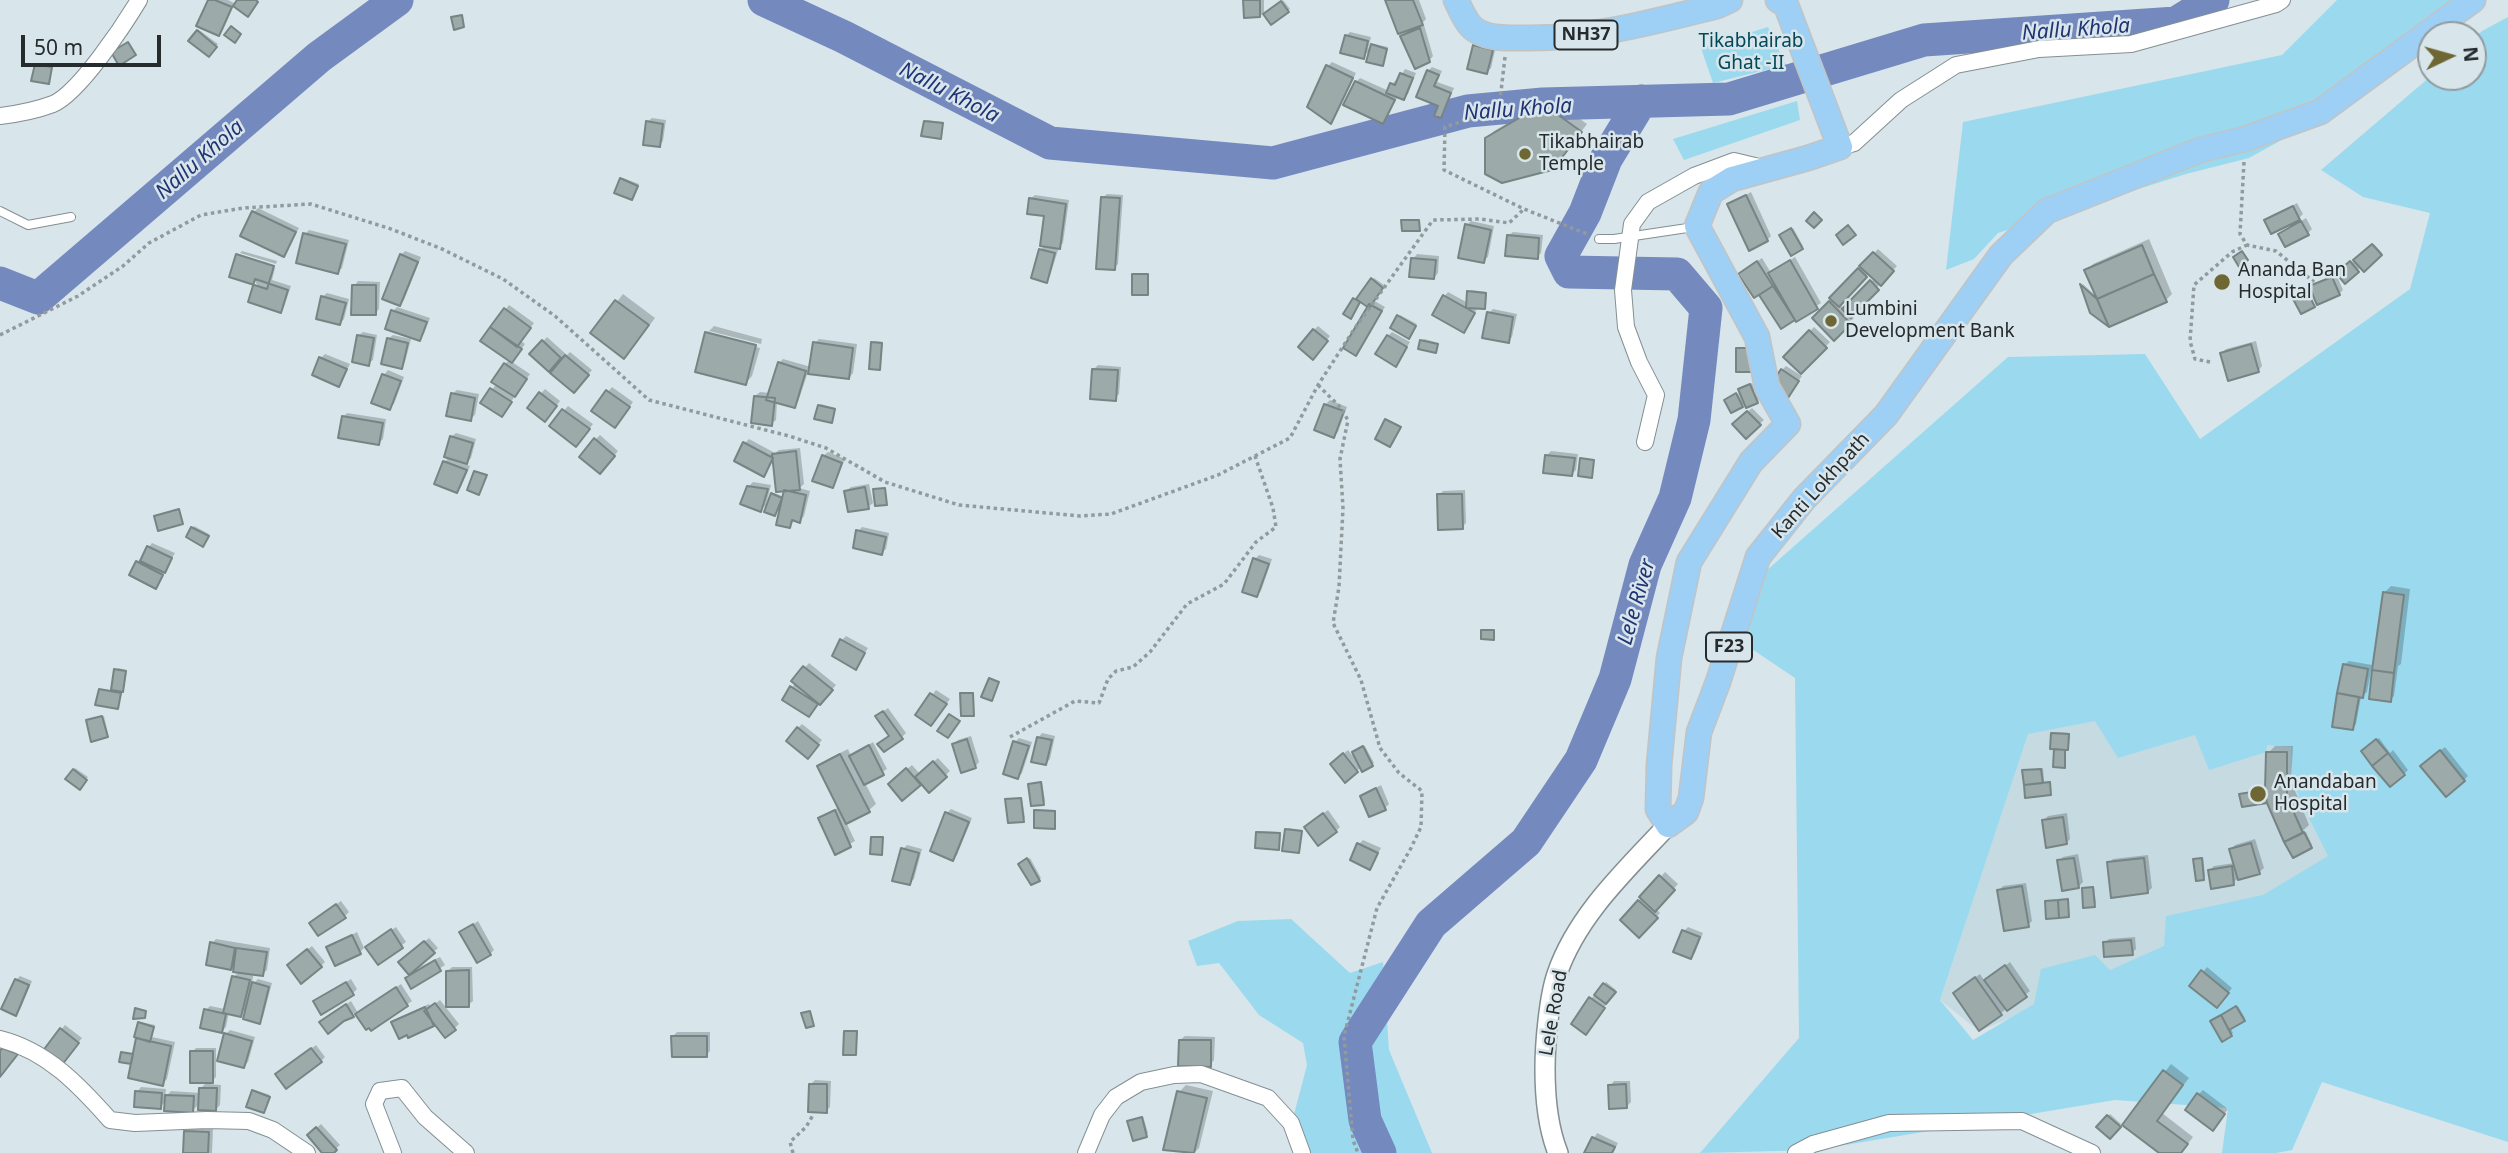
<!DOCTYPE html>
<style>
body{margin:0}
#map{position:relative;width:2508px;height:1153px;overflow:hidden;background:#d8e5ea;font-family:"Noto Sans",sans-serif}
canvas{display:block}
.north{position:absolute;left:2417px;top:21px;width:70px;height:70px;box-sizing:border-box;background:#d8e5ea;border:2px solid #919b9e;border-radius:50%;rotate:85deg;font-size:19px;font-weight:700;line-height:28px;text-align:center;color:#262b2d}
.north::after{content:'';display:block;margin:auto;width:24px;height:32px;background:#6e6734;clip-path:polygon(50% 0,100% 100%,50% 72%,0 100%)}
.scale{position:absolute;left:21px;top:35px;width:140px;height:32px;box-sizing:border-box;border:4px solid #262b2d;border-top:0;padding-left:9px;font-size:21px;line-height:24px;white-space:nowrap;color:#262b2d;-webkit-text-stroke:5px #d8e5ea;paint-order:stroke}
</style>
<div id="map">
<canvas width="2508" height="1153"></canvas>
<div class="north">N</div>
<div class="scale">50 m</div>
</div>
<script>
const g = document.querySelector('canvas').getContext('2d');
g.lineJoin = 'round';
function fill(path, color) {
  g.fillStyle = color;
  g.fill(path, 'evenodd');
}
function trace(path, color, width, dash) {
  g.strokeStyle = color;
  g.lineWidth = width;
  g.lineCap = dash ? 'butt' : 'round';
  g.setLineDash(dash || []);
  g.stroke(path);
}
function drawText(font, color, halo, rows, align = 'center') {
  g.font = font + ' "Noto Sans",sans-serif';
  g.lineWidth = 5;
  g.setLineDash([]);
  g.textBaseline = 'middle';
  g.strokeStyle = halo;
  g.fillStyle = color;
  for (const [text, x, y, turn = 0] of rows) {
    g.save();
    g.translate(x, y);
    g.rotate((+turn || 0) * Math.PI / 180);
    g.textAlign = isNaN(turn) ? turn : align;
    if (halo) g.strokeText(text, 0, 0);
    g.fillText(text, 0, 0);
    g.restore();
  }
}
fill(new Path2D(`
 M 2406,572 L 2508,771 L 2179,949 L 1979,1031 L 1940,1000 L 2028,733 Z`), '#c5dae1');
fill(new Path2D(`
 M 2337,0 L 2452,0 L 2394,59 L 2345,91 L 2278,142 L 2249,158 L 2186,174 L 1998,233 L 1974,259 L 1946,270 L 1963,122 L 2282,55 Z
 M 2508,17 L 2508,1142 L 2322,1082 L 2292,1150 L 2276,1153 L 2222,1153 L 2228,1108 L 2115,1100 L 1815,1150 L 1700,1153 L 1799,1038 L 1795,678 L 1740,641 L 1766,571 L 2008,357 L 2145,354 L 2200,439 L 2410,289 L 2430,213 L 2363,197 L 2321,170 L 2431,76 L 2473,77 L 2473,39 L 2482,31 ZM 2095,721 L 2118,758 L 2195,735 L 2209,770 L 2266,752 L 2267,745 L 2291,747 L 2292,777 L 2299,798 L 2328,856 L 2263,895 L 2166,916 L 2164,946 L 2110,970 L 2095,955 L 2041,969 L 2034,1004 L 1973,1040 L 1940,1000 L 2028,734 Z
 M 1768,27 L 1786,65 L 1713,83 L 1701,48 Z
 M 1797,101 L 1800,120 L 1684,160 L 1673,139 Z
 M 1291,919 L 1350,973 L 1383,962 L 1389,1050 L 1432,1153 L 1305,1153 L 1292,1122 L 1307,1065 L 1303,1043 L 1259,1015 L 1219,963 L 1197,966 L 1188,941 L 1238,921 Z`), '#9bdaee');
fill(new Path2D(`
 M 210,0 L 228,0 L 236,4 L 239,0 L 258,0 L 249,13 L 234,5 L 223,30 L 219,34 Z
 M 1245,0 L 1264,0 L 1264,13 L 1260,16 Z
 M 1283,0 L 1290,9 L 1271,23 L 1265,14 Z
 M 1387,0 L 1419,0 L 1426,19 L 1418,28 L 1424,25 L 1433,56 L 1429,61 L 1402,36 L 1410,28 Z
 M 199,30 L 218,44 L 209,55 L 191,40 Z
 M 1350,32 L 1371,37 L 1368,49 L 1374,44 L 1388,47 L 1384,63 L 1382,64 L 1371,49 L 1363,57 L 1346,36 Z
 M 1479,42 L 1496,46 L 1491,68 L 1487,72 L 1474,46 Z
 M 1332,62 L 1356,73 L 1335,117 L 1331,121 L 1328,66 Z
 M 38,63 L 53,66 L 49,82 L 36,65 Z
 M 1432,67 L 1442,71 L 1437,82 L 1454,88 L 1444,112 L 1440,116 L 1440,105 L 1428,71 Z
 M 1405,69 L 1416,73 L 1408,94 L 1404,98 L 1398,96 L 1383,122 L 1356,82 L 1360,78 L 1389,91 L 1392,84 L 1396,80 L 1398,81 Z
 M 1551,98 L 1587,124 L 1559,161 L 1487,138 L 1494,131 Z
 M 652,118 L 666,120 L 663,141 L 659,145 L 647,122 Z
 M 927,120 L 944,122 L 940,137 L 925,122 Z
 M 623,178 L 639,184 L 633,197 L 621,179 Z
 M 1751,192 L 1771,236 L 1767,240 L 1729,205 Z
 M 1107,194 L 1123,195 L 1118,264 L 1114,268 L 1102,198 Z
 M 1035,195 L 1069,200 L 1063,243 L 1059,247 L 1050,276 L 1046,281 L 1041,250 L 1045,245 L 1046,215 L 1030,199 Z
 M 2297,203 L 2303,214 L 2299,218 L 2266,221 Z
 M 258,208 L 299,228 L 284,255 L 254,212 Z
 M 2306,218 L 2312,229 L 2308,233 L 2280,234 Z
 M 1471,221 L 1494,226 L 1488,257 L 1483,261 L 1467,225 Z
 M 1793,228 L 1803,246 L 1802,248 L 1782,235 Z
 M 309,230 L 349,240 L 342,268 L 338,272 L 305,234 Z
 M 1513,232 L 1543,235 L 1541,253 L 1537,257 L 1508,236 Z
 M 2149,239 L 2172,294 L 2166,300 L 2104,305 L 2083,285 L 2083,289 L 2083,284 L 2098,298 L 2086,271 L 2093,264 Z
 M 2374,244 L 2382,253 L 2364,269 L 2361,267 L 2345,282 L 2338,274 Z
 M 1878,249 L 1897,266 L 1851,315 L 1854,318 L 1834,338 L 1815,318 ZM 1869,273 L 1875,278 L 1844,309 L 1840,304 Z
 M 242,251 L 277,261 L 276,264 L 240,253 Z
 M 405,251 L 421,257 L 404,300 L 400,304 L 401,255 Z
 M 1417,254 L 1439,256 L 1438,273 L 1434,278 L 1413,259 Z
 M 238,256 L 275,268 L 272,280 L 291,286 L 284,307 L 280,311 L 256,283 Z
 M 1795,257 L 1821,303 L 1782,327 L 1745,270 L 1762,258 L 1771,273 Z
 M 2336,274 L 2343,290 L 2339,294 L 2311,287 L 2315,283 Z
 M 1374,278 L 1384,285 L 1373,300 L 1385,307 L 1356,353 L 1370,306 L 1360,300 L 1352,315 L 1354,299 L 1358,299 Z
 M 358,281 L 380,282 L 379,309 L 375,314 L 354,286 Z
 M 1471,290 L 1487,292 L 1486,306 L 1478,307 L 1464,331 L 1444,297 L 1448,292 L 1468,303 Z
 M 327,293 L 349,299 L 344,319 L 340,324 L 322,297 Z
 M 623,294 L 655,318 L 631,350 L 593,333 Z
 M 509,305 L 534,323 L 521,341 L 525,344 L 512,362 L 530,374 L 502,415 L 483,402 L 497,383 L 505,364 L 510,359 L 483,341 Z
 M 397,307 L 430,318 L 424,334 L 420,339 L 393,311 Z
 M 1493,309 L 1517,314 L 1512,337 L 1508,341 L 1489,313 Z
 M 1400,315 L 1417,324 L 1411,335 L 1399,316 Z
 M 714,326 L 762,339 L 761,344 L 709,331 L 709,335 L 760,348 L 752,376 L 746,383 L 707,333 Z
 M 1318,326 L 1330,336 L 1317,353 L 1314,330 Z
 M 1814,327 L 1830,342 L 1801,372 L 1785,357 Z
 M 363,332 L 377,335 L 373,360 L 368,364 L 358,336 Z
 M 1392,332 L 1410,342 L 1399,360 L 1388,336 Z
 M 393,335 L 411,339 L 405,362 L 401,367 L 388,339 Z
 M 547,337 L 567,355 L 570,352 L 592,370 L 574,391 L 532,354 Z
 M 819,339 L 857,344 L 853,373 L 849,378 L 808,372 L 798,402 L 794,406 L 777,401 L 776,420 L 771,424 L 755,396 L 760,392 L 770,393 L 779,363 L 783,359 L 811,367 L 815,343 Z
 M 1424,339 L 1439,343 L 1437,349 L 1435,351 L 1422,341 Z
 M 875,341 L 883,342 L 880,368 L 873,343 Z
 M 2256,341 L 2262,366 L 2258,371 L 2222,353 L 2226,349 Z
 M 325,354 L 350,364 L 339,385 L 321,358 Z
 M 1098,365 L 1121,367 L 1119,394 L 1115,399 L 1094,369 Z
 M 1786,366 L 1802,376 L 1788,396 L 1782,370 Z
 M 388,370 L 404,377 L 394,404 L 389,408 L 384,375 Z
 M 1752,383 L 1759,400 L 1757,402 L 1745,402 L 1742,405 L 1727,398 L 1738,393 L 1743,402 L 1745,401 L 1740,389 Z
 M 612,387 L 633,402 L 619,422 L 608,392 Z
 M 545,389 L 560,401 L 549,416 L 529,407 Z
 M 457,390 L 479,394 L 475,415 L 470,419 L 452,394 Z
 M 1330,400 L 1347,407 L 1338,432 L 1334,436 L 1325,405 Z
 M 821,404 L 836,408 L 831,422 L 819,406 Z
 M 568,406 L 593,424 L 580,441 L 551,426 Z
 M 1752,408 L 1764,420 L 1746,436 L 1735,424 Z
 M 347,413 L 386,419 L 383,439 L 379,443 L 343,417 Z
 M 456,433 L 476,439 L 471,458 L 465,464 L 470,466 L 461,487 L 457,491 L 436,483 L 445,462 L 449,457 L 451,437 Z
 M 600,435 L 618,451 L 604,468 L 595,440 Z
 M 749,439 L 775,453 L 779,450 L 800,448 L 804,484 L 799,488 L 810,491 L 804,516 L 800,521 L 795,519 L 790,527 L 783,503 L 780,502 L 775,514 L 772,494 L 774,493 L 784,497 L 786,489 L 774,457 L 763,474 L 745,443 Z
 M 1551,451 L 1578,454 L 1576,470 L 1572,474 L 1546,456 Z
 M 828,452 L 845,459 L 836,482 L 832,486 L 823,456 Z
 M 753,482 L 771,485 L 766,505 L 761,510 L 748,487 Z
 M 869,484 L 873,503 L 868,507 L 846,491 L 851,487 Z
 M 1465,490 L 1466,523 L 1462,527 L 1439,495 L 1443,491 Z
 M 194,526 L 209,534 L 204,543 L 193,528 Z
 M 862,527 L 889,533 L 886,549 L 881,553 L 858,531 Z
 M 152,543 L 175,553 L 155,587 L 131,575 L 138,562 Z
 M 1259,555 L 1272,559 L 1261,591 L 1257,595 L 1255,559 Z
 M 2391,586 L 2410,589 L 2401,664 L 2398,666 L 2394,696 L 2390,700 L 2384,593 Z
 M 846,636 L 868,648 L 856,667 L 842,640 Z
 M 2349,661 L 2372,665 L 2367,692 L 2361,697 L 2356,724 L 2352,729 L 2344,665 Z
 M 809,663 L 836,685 L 813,711 L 791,688 L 796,683 L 793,681 Z
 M 118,668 L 127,670 L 124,688 L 117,707 L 100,689 L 112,690 Z
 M 936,690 L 950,699 L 935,720 L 917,714 Z
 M 964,692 L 974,692 L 973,714 L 962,694 Z
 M 888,708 L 906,733 L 902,737 L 890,736 L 881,713 Z
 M 104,716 L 108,734 L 107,736 L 89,719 Z
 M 802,724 L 822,740 L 812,752 L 798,728 Z
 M 2054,732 L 2070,733 L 2069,747 L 2066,748 L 2064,766 L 2055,748 L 2052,734 Z
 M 1042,733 L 1055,736 L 1050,759 L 1046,764 L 1038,738 Z
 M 971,736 L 979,762 L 975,767 L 954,744 L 958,740 Z
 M 1019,738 L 1032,742 L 1022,773 L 1018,777 L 1015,742 Z
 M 2379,738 L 2390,753 L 2393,750 L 2408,770 L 2404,774 L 2363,751 Z
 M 873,742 L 887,769 L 865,783 L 876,804 L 869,810 L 846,822 L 855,841 L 836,852 L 820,818 L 839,807 L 819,767 L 826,760 L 848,749 L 851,756 Z
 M 1365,746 L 1374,763 L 1363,769 L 1361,767 L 1345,781 L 1336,760 L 1348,750 L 1352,755 Z
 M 2275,746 L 2293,746 L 2291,781 L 2309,825 L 2298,835 L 2306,832 L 2312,845 L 2294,855 L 2268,801 L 2243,805 L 2241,796 L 2274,790 L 2273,787 L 2267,788 L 2268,753 Z
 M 2445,747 L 2468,776 L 2464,780 L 2426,762 Z
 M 938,758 L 950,771 L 929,791 L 921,782 L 902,798 L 894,780 L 912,765 L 920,774 Z
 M 75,768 L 88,777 L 80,787 L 68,779 Z
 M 2043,768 L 2044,782 L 2051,781 L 2050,794 L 2024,771 Z
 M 1042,781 L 1045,801 L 1043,803 L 1029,784 Z
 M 1381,785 L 1389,804 L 1385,808 L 1362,796 Z
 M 1022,797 L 1025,818 L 1023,820 L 1007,800 Z
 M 951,809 L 972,818 L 957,855 L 953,859 L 947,813 Z
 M 1037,809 L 1056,810 L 1056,825 L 1054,827 L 1036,811 Z
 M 1328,810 L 1340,827 L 1336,831 L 1310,823 Z
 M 2067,813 L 2070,839 L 2066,843 L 2044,820 L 2048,816 Z
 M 1288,828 L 1303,830 L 1299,851 L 1286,830 Z
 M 1260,831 L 1281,832 L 1280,846 L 1278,848 L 1258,832 Z
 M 2255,839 L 2264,868 L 2259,872 L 2238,878 L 2233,883 L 2210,870 L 2214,866 L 2235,863 L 2231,850 L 2235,845 Z
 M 1363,840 L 1381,848 L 1370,868 L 1359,844 Z
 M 907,845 L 922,849 L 914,879 L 910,883 L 903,849 Z
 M 2078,854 L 2083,882 L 2078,887 L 2059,861 L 2063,857 Z
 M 2148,855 L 2152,888 L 2147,892 L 2109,863 L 2113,859 Z
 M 2203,857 L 2205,876 L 2204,878 L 2195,859 Z
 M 1030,858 L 1041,878 L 1032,883 L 1021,863 Z
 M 1665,872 L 1678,884 L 1656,909 L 1660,913 L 1639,936 L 1622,920 Z
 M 2026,883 L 2032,921 L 2028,925 L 1998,891 L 2003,886 Z
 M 2094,886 L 2096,903 L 2094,905 L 2083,889 Z
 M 2069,899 L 2069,916 L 2046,902 L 2048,900 Z
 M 341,901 L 349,912 L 345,916 L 316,919 Z
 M 478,921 L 494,950 L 490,954 L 462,932 Z
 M 396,927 L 406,942 L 378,962 L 372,943 Z
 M 1688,927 L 1703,933 L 1695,953 L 1691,957 L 1684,931 Z
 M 357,932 L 364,948 L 360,952 L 328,948 Z
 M 2135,937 L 2136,949 L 2132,953 L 2104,943 L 2109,939 Z
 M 429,938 L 438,948 L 413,970 L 440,957 L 445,965 L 412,986 L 407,978 L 411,974 L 401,962 Z
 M 216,939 L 270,948 L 267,970 L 263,974 L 254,973 L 251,986 L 258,979 L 272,983 L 263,1017 L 259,1022 L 247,1008 L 240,1015 L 229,1012 L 226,1027 L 222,1031 L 206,1010 L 210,1006 L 225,1009 L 234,977 L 239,971 L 236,962 L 230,968 L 212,943 Z
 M 312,946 L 325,962 L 321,966 L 293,961 Z
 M 2010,962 L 2030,991 L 2001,1013 L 1959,989 L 1980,974 L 1985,982 Z
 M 452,967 L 472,967 L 473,1001 L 468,1005 L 448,971 Z
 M 2207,967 L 2232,988 L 2221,1002 L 2203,972 Z
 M 20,976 L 32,981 L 20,1010 L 15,1014 L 16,980 Z
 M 351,979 L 357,989 L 353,993 L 315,1002 Z
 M 1606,982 L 1616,990 L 1590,1028 L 1573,1023 L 1591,998 L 1596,995 Z
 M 401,984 L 412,1001 L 372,1029 L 369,1026 L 366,1028 L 356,1012 L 343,1020 L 326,1018 L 351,1001 L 358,1013 Z
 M 440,1000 L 459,1024 L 455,1028 L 435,1023 L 433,1025 L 394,1023 L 398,1018 L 429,1004 L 431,1007 Z
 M 2238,1006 L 2245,1018 L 2230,1027 L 2233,1033 L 2223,1040 L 2214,1020 Z
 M 141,1022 L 155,1025 L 152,1037 L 175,1042 L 167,1079 L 162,1084 L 122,1053 L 135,1053 Z
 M 65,1025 L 82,1038 L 66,1058 L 44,1051 Z
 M 230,1030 L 255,1037 L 248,1062 L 244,1066 L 226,1034 Z
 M 847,1030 L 858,1030 L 856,1054 L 846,1032 Z
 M 677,1032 L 710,1032 L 710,1051 L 706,1055 L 673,1036 Z
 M 1185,1036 L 1215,1037 L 1214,1060 L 1210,1065 L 1180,1040 Z
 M 316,1045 L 325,1057 L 321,1061 L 281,1070 Z
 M 196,1048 L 216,1048 L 216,1077 L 209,1084 L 221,1085 L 220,1105 L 216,1109 L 200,1103 L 192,1111 L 166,1101 L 160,1107 L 137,1092 L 141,1087 L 166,1089 L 165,1097 L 171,1091 L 200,1093 L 200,1089 L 208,1081 L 192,1052 Z
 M 2171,1064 L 2189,1078 L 2162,1113 L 2193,1137 L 2181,1153 L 2161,1153 L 2124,1125 Z
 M 815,1080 L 831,1081 L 830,1107 L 826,1111 L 811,1084 Z
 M 1614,1081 L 1630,1081 L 1631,1102 L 1626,1107 L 1610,1086 Z
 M 1186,1085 L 1213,1091 L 1199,1148 L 1194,1153 L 1165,1148 L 1179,1092 Z
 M 255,1090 L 270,1095 L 265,1109 L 253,1091 Z
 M 2203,1090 L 2228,1109 L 2217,1124 L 2199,1094 Z
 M 2110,1114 L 2121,1124 L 2110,1137 L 2099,1127 Z
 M 1143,1116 L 1148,1133 L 1146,1135 L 1131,1120 Z
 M 321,1124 L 340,1145 L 331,1153 L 325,1153 L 309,1135 Z
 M 190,1128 L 213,1129 L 212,1153 L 185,1153 L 185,1132 Z
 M 1597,1133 L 1618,1143 L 1613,1153 L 1586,1153 Z`), '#0003');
trace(new Path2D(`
 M 764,0 L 844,37 L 1050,143 L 1273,163 L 1468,111 L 1543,104 L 1729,99 L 1924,40 L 2176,23 L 2213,0
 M 0,283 L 38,298 L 319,57 L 397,0
 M 1380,1153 L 1365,1120 L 1355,1042 L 1431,924 L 1526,842 L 1581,760 L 1615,679 L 1645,565 L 1675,498 L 1694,420 L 1706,308 L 1677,274 L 1569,272 L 1561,256 L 1585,213 L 1606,159 L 1641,101`), '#7489be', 33);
const building = new Path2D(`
 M 208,0 L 215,0 L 232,7 L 219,36 L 196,26 Z
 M 237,0 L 256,0 L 258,2 L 248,17 L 233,6 Z
 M 1243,0 L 1260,0 L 1260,17 L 1244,18 Z
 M 1385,0 L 1413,0 L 1423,25 L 1398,34 Z
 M 1281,1 L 1289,12 L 1271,25 L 1263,14 Z
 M 462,15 L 464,27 L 454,30 L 451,17 Z
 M 231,26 L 241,34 L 235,43 L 224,35 Z
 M 1420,28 L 1430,62 L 1415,69 L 1400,36 Z
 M 197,30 L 217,47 L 209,57 L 188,41 Z
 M 1345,35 L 1368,41 L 1364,59 L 1340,53 Z
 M 128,42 L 136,55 L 119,66 L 111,52 Z
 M 1371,44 L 1387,49 L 1383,66 L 1366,62 Z
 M 1473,45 L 1493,50 L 1487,74 L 1467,69 Z
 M 35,64 L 52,67 L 49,84 L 31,81 Z
 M 1326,65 L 1353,78 L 1331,124 L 1307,107 Z
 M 1427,70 L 1439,75 L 1434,86 L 1451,93 L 1441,118 L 1434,116 L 1438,106 L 1416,97 Z
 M 1400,73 L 1413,78 L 1404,100 L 1386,93 L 1390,83 L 1395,85 Z
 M 1355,81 L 1395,100 L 1383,124 L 1343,105 Z
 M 1543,104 L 1582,132 L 1552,170 L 1502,183 L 1485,174 L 1485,138 Z
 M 646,121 L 663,124 L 660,147 L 643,145 Z
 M 924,121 L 943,123 L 941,139 L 921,136 Z
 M 620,178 L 638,186 L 632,200 L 614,193 Z
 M 1746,195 L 1768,241 L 1749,251 L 1727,204 Z
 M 1101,197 L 1120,198 L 1115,270 L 1096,269 Z
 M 1029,198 L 1066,204 L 1060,249 L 1040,246 L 1044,216 L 1027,214 Z
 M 2293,206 L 2300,220 L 2271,234 L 2264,220 Z
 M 252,211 L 296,232 L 284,257 L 240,236 Z
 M 1814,212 L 1822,220 L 1814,228 L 1806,221 Z
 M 1401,220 L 1419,220 L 1420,231 L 1402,231 Z
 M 2301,221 L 2309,235 L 2285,247 L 2278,234 Z
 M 1465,224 L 1491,230 L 1484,263 L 1458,258 Z
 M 1848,225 L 1856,235 L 1843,245 L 1836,235 Z
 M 1791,228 L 1803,249 L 1791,256 L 1779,235 Z
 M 303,233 L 346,244 L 338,274 L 296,263 Z
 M 1507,235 L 1539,238 L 1538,259 L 1505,256 Z
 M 2372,244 L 2382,255 L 2364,272 L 2353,260 Z
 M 2142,245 L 2154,274 L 2097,299 L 2084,270 Z
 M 1039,249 L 1055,253 L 1047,283 L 1031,278 Z
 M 2242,251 L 2248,260 L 2239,267 L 2233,257 Z
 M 1873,252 L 1894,271 L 1881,286 L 1859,266 Z
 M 236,254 L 274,266 L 267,289 L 229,277 Z
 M 400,254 L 418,262 L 400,306 L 382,299 Z
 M 1411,258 L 1436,260 L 1434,279 L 1409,277 Z
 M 1790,260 L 1818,309 L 1796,322 L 1768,273 Z
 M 1757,261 L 1773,286 L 1754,298 L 1738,274 Z
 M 2350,261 L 2359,272 L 2345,284 L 2336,273 Z
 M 1858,268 L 1867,277 L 1839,307 L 1829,298 Z
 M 1132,274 L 1148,274 L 1148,295 L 1132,295 Z
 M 2154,274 L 2167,302 L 2109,327 L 2097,299 Z
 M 2332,277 L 2340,295 L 2317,305 L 2309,286 Z
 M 1371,278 L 1383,288 L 1369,308 L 1356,299 Z
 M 255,279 L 288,290 L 281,313 L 248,302 Z
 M 1870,280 L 1879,290 L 1851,318 L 1842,309 Z
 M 2080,284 L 2097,299 L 2109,327 L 2090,313 Z
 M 352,285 L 376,285 L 376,315 L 351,315 Z
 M 1773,286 L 1795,320 L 1781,329 L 1759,295 Z
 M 2306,289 L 2315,307 L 2301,314 L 2292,297 Z
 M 1467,291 L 1486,293 L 1485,309 L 1466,308 Z
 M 1443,295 L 1475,313 L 1464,333 L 1432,315 Z
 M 321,296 L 346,303 L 340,325 L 316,319 Z
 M 1353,298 L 1360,302 L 1351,319 L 1343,314 Z
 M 615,300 L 649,325 L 624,359 L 590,333 Z
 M 1829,301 L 1851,324 L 1834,341 L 1812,318 Z
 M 1369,304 L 1382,311 L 1356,356 L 1343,348 Z
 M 504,308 L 531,328 L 517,347 L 490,327 Z
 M 391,310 L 427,322 L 420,341 L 385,329 Z
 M 1487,312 L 1513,317 L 1509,343 L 1482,338 Z
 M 1397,315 L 1416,326 L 1409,339 L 1390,328 Z
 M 490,327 L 522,349 L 512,363 L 480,341 Z
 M 1313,329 L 1328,341 L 1313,360 L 1298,347 Z
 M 1809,330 L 1827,348 L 1801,374 L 1783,357 Z
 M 705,332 L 756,345 L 746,385 L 695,372 Z
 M 357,335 L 374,338 L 369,366 L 352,362 Z
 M 1387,335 L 1407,347 L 1396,367 L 1375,354 Z
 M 387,338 L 408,343 L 402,369 L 381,364 Z
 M 542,340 L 561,358 L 549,372 L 529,354 Z
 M 1420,340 L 1438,344 L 1436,353 L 1418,349 Z
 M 813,342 L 853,348 L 849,379 L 808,374 Z
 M 871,342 L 882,343 L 880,370 L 869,369 Z
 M 2251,344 L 2259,372 L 2228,381 L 2220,353 Z
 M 1736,348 L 1752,348 L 1752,372 L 1736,372 Z
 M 565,355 L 589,375 L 574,393 L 550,373 Z
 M 319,357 L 347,369 L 339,387 L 312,375 Z
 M 778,362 L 806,371 L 795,408 L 766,400 Z
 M 504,363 L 527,379 L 515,397 L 491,382 Z
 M 1092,369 L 1118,370 L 1116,401 L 1090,399 Z
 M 1781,369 L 1799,381 L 1788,398 L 1770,386 Z
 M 382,374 L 401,381 L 390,410 L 371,403 Z
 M 1750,384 L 1758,403 L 1746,408 L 1738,389 Z
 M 490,388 L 512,402 L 502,417 L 480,403 Z
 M 606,390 L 630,407 L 615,428 L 591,411 Z
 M 539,392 L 557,406 L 545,422 L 527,408 Z
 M 451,393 L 475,398 L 471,421 L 446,416 Z
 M 1736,393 L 1743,407 L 1731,413 L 1724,400 Z
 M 754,396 L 775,398 L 772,426 L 751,423 Z
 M 1324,404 L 1344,411 L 1334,438 L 1314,430 Z
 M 818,405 L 835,409 L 832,423 L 814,419 Z
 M 562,409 L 590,429 L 576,447 L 549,426 Z
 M 1747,411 L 1761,425 L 1746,439 L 1732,424 Z
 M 342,416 L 383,423 L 379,445 L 338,438 Z
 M 1385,419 L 1401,427 L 1390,447 L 1375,439 Z
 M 450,436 L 473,443 L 467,464 L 444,457 Z
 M 594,438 L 615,456 L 600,474 L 579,457 Z
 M 743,442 L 773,458 L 764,477 L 734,461 Z
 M 796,451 L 800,490 L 776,492 L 772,454 Z
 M 822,455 L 842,463 L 833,488 L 812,481 Z
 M 1545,455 L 1575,458 L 1572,476 L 1543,473 Z
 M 1580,458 L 1594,460 L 1592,478 L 1578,476 Z
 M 443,461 L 467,470 L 457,493 L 434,484 Z
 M 474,471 L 487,475 L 479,495 L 467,490 Z
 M 747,486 L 768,489 L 761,512 L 740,504 Z
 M 865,487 L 869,509 L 848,512 L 844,491 Z
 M 885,488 L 887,505 L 875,506 L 873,489 Z
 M 784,490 L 806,495 L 800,523 L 792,520 L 790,528 L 776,525 Z
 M 771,493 L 782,498 L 775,516 L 764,512 Z
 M 1437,494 L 1462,494 L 1463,529 L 1438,530 Z
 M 179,509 L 183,524 L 158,531 L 154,516 Z
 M 191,527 L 209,536 L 203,547 L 186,537 Z
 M 856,530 L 886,537 L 882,555 L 853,548 Z
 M 147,546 L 172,558 L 165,573 L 140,561 Z
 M 1253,558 L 1269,564 L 1257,597 L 1242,592 Z
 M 136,561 L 163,575 L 156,589 L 129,575 Z
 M 2383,592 L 2404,595 L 2394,673 L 2372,670 Z
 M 1481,630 L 1494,630 L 1494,640 L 1481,639 Z
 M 840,639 L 865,653 L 856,670 L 832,656 Z
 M 2343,664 L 2368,669 L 2363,698 L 2337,693 Z
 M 803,666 L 833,690 L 820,705 L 791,681 Z
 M 114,669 L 126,671 L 123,692 L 111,690 Z
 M 2372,670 L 2394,673 L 2391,702 L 2369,699 Z
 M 989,678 L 999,682 L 992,701 L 981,697 Z
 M 790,686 L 818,704 L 809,717 L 782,700 Z
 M 99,689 L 121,693 L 118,709 L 95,705 Z
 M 930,693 L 947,704 L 931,726 L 915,715 Z
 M 960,693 L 973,693 L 974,716 L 961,716 Z
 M 2337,693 L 2359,697 L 2353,730 L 2332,727 Z
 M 883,711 L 903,739 L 884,752 L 877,744 L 889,736 L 875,716 Z
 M 949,714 L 960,721 L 948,738 L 937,731 Z
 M 102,716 L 108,737 L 91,742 L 86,720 Z
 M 797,727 L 819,745 L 808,759 L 786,741 Z
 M 2051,733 L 2069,734 L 2068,750 L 2050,749 Z
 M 1037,737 L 1052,740 L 1046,765 L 1031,762 Z
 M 967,739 L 976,768 L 961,773 L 952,744 Z
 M 2376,739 L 2388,753 L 2372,766 L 2361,751 Z
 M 1013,741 L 1029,746 L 1018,779 L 1003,774 Z
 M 869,745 L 884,775 L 864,785 L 849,756 Z
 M 1363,746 L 1373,766 L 1362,772 L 1352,752 Z
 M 2054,749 L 2065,750 L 2065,768 L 2053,767 Z
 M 2440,750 L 2465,781 L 2446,797 L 2420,766 Z
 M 2266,752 L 2287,752 L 2287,797 L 2303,833 L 2284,842 L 2267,803 L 2265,790 Z
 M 1343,753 L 1358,772 L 1345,783 L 1330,764 Z
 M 2388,753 L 2405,775 L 2390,787 L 2372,766 Z
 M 840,754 L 870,812 L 846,824 L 817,766 Z
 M 933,761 L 947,777 L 929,793 L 915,777 Z
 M 906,768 L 921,785 L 902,801 L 888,784 Z
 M 73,769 L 87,780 L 80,790 L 65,779 Z
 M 2041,769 L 2043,783 L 2024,785 L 2022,770 Z
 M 1041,782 L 1044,805 L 1031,806 L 1028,784 Z
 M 2050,782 L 2051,795 L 2025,798 L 2024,785 Z
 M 1376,788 L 1386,810 L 1369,817 L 1360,796 Z
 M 2265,790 L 2267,803 L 2242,807 L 2239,794 Z
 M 1021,798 L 1024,822 L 1008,823 L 1005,799 Z
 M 835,810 L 851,847 L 835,855 L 818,818 Z
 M 1034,810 L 1055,811 L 1055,829 L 1034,828 Z
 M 945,812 L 969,822 L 953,861 L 930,851 Z
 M 1323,813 L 1337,832 L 1318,846 L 1304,827 Z
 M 2063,817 L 2067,844 L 2046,848 L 2042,820 Z
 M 1285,829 L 1302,831 L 1299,853 L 1282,851 Z
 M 1256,832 L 1280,833 L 1279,850 L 1255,848 Z
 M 2304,832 L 2312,848 L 2293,858 L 2284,842 Z
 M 871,837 L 883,837 L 882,855 L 870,854 Z
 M 1357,843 L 1378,853 L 1370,870 L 1350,860 Z
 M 2251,843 L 2260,874 L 2238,880 L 2229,849 Z
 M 901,848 L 919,853 L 910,885 L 892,881 Z
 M 1027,858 L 1040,881 L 1031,885 L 1018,864 Z
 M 2074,858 L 2079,888 L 2062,891 L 2057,860 Z
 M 2144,858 L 2148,893 L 2111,898 L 2107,862 Z
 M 2202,858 L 2204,880 L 2196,881 L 2193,859 Z
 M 2232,866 L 2234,885 L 2211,889 L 2208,870 Z
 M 1659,875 L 1675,890 L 1655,912 L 1639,897 Z
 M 2022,886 L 2029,927 L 2004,931 L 1997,890 Z
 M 2093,887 L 2095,907 L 2083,908 L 2082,888 Z
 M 2068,899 L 2069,917 L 2059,918 L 2058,900 Z
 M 1638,900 L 1658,918 L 1639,938 L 1620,920 Z
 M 2058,900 L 2059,918 L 2046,919 L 2045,901 Z
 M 336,904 L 346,918 L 318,936 L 309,923 Z
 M 473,924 L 491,955 L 477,963 L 459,932 Z
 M 391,929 L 403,948 L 378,965 L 365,947 Z
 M 1682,930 L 1700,937 L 1691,959 L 1673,952 Z
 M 352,935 L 361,954 L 335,966 L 326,947 Z
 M 2131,940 L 2133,955 L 2104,957 L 2103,942 Z
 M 424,941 L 435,953 L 409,975 L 398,962 Z
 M 210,942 L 235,948 L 231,970 L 206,965 Z
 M 236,948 L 267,952 L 263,976 L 233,972 Z
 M 307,949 L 322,967 L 301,984 L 287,965 Z
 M 435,960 L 441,971 L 411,989 L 405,978 Z
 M 2005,965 L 2027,997 L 2007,1011 L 1984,980 Z
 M 469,970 L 469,1007 L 446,1007 L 446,971 Z
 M 2201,970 L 2229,993 L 2217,1008 L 2189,986 Z
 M 232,976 L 250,980 L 241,1017 L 223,1013 Z
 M 1975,977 L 2002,1015 L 1979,1031 L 1953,993 Z
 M 15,979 L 29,985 L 16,1016 L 1,1009 Z
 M 252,982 L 269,987 L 260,1024 L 243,1019 Z
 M 346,982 L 354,995 L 321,1015 L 313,1001 Z
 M 1603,983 L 1616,992 L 1606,1004 L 1594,995 Z
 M 396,987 L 408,1006 L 371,1031 L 369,1028 L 366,1030 L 355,1014 Z
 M 1589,997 L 1605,1008 L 1586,1035 L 1571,1024 Z
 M 435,1003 L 456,1030 L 445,1038 L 424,1011 Z
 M 346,1004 L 354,1017 L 344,1021 L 328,1034 L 319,1022 Z
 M 2236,1006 L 2245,1021 L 2229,1030 L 2221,1015 Z
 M 425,1007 L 434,1026 L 408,1038 L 407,1035 L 399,1039 L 391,1022 Z
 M 135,1008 L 146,1011 L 145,1018 L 133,1019 Z
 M 204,1009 L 226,1014 L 222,1033 L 200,1028 Z
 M 810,1011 L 814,1026 L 806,1028 L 801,1013 Z
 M 2221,1015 L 2232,1036 L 2222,1042 L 2210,1021 Z
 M 138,1022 L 154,1027 L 150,1042 L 134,1037 Z
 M 60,1028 L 79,1043 L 62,1065 L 42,1052 Z
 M 844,1031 L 857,1031 L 856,1055 L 843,1055 Z
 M 224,1033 L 252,1041 L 244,1068 L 217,1061 Z
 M 671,1036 L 707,1036 L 707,1057 L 672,1057 Z
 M 136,1038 L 171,1046 L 163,1086 L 128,1078 Z
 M 1179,1040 L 1211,1040 L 1211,1067 L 1178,1066 Z
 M 2,1048 L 18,1054 L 0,1077 L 0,1051 Z
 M 311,1048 L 322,1062 L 286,1089 L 275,1074 Z
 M 190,1051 L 213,1051 L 213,1083 L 190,1083 Z
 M 121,1052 L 133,1054 L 131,1064 L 119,1062 Z
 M 2163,1070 L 2183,1085 L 2157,1121 L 2188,1144 L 2181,1153 L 2159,1153 L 2122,1125 Z
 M 809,1084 L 827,1084 L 827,1113 L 808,1112 Z
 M 1626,1084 L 1627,1108 L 1609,1109 L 1608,1085 Z
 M 199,1088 L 217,1088 L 216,1111 L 198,1110 Z
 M 252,1090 L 270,1097 L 264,1113 L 246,1107 Z
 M 135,1091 L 162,1093 L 161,1109 L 134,1107 Z
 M 1177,1091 L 1207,1098 L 1194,1153 L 1163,1150 Z
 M 2197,1093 L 2225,1114 L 2213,1131 L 2185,1110 Z
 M 165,1095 L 194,1096 L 193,1113 L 164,1111 Z
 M 2107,1115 L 2121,1127 L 2110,1139 L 2096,1127 Z
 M 1142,1117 L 1147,1137 L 1133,1141 L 1127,1121 Z
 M 316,1127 L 337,1150 L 334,1153 L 322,1153 L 307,1135 Z
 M 184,1131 L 209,1132 L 208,1153 L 183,1153 Z
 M 1592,1137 L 1615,1147 L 1612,1153 L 1584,1153 Z`);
fill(building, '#9caaaa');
trace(building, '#778484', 2);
const service = new Path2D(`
 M 0,211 L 28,225 L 71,217
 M 1599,239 L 1614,239 L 1694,227`);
const minor = new Path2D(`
 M 0,116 C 17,114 37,110 53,104 C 79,93 124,25 139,0
 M 1840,147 L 1854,143 L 1901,100 L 1956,65 L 2039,49 L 2131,44 L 2276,4 L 2282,0
 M 1645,442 L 1656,395 L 1639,362 L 1626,327 L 1623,290 L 1632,224 L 1648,202 L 1694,176 L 1734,161 L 1763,168
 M 0,1039 C 47,1051 79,1085 110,1120 L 135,1123 L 207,1120 L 249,1121 L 273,1130 L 307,1153
 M 393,1153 L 374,1104 L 380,1091 L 402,1088 L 425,1117 L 466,1153
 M 1086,1153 L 1102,1115 L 1116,1097 L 1141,1082 L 1174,1075 L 1201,1074 L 1268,1098 L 1291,1123 L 1302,1153
 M 1796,1153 L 1813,1144 L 1889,1123 L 2022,1121 L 2092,1153`);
const tertiary = new Path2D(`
 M 1558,1153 C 1548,1128 1545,1096 1545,1069 C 1545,1044 1549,997 1557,974 C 1577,915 1627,869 1668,825`);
const primary = new Path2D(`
 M 1456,0 C 1461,10 1467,26 1477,31 C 1490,39 1509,38 1525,38 C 1591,39 1653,22 1717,6 L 1730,0
 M 1778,0 L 1786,5 L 1840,147 L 1808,158 L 1732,179 L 1711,192 L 1697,226 L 1757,337 L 1767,387 L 1788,424 L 1751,462 L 1689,562 L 1669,658 L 1659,765 L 1658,809 L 1668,825 L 1686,812 L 1691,798 L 1699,732 L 1718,682 L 1758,557 L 1804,499 L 1886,415 L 2001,255 L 2047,211 L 2200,150 L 2245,139 L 2320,112 L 2473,0`);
trace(service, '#838f93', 10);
trace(minor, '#838f93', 18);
trace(tertiary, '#838f93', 22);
trace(primary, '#c2c4c4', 27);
trace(new Path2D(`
 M 1505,57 L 1500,100 L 1481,115 L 1445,127 L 1444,170 L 1524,209 L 1587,234
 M 2244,162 L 2240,234 L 2247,245 L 2276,251 L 2314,282
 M 0,335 L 78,296 L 123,266 L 149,243 L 201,215 L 243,208 L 311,204 L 388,228 L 440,248 L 503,279 L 555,316 L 649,400 L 789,436 L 826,448 L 885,482 L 959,505 L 1080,516 L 1111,514 L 1218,475 L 1290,438 L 1318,385 L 1355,328 L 1433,220 L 1481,219 L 1509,223 L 1524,209
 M 2210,362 L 2195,359 L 2190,341 L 2194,285 L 2232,252 L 2247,245
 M 1318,385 L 1339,406 L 1348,420 L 1340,459 L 1343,508 L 1339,587 L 1333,623 L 1361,680 L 1380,748 L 1399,773 L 1422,791 L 1421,827 L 1411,848 L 1377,908 L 1344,1036 L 1353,1140 L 1358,1153
 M 1010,737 L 1075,701 L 1099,703 L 1108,679 L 1116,671 L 1133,667 L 1150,652 L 1187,604 L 1224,584 L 1256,542 L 1276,527 L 1273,508 L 1255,456
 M 793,1153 L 790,1142 L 806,1127 L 813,1115`), '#919b9e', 3.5, [3.5, 3.5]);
trace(service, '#fff', 8);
trace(minor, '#fff', 16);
trace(tertiary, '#fff', 19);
trace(primary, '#9ecff5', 24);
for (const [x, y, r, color] of [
 [1525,154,7,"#6e6734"],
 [2222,282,9,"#6e6734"],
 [1831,321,7,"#6e6734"],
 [2258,794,9,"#6e6734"]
]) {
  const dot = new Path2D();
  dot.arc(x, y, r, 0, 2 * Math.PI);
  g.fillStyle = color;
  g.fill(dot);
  trace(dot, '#d8e5ea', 2.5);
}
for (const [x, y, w] of [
 [1586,35,63],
 [1729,647,46]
]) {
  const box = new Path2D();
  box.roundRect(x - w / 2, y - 14.5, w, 29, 5);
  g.fillStyle = '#d8e5ea';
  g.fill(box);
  trace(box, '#262b2d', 2);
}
drawText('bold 18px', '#262b2d', null, [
 ["NH37",1586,35],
 ["F23",1729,647]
]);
drawText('19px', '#00495a', '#d8e5ea', [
 ["Tikabhairab",1751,42],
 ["Ghat -II",1751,64]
]);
drawText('19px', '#262b2d', '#d8e5ea', [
 ["Tikabhairab",1539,143],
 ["Temple",1539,165],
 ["Ananda Ban",2238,271],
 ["Hospital",2238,293],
 ["Lumbini",1845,310],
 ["Development Bank",1845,332],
 ["Anandaban",2274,783],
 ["Hospital",2274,805]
], 'left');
drawText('19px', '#262b2d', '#d8e5ea', [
 ["Kanti Lokhpath",1821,486,-48],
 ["Lele Road",1554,1013,-80]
]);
drawText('italic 21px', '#203374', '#d8e5ea', [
 ["Nallu Khola",2076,30,-4],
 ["Nallu Khola",949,93,27],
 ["Nallu Khola",1518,110,-4],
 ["Nallu Khola",200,160,-41],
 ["Lele River",1637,602,-74]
]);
</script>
